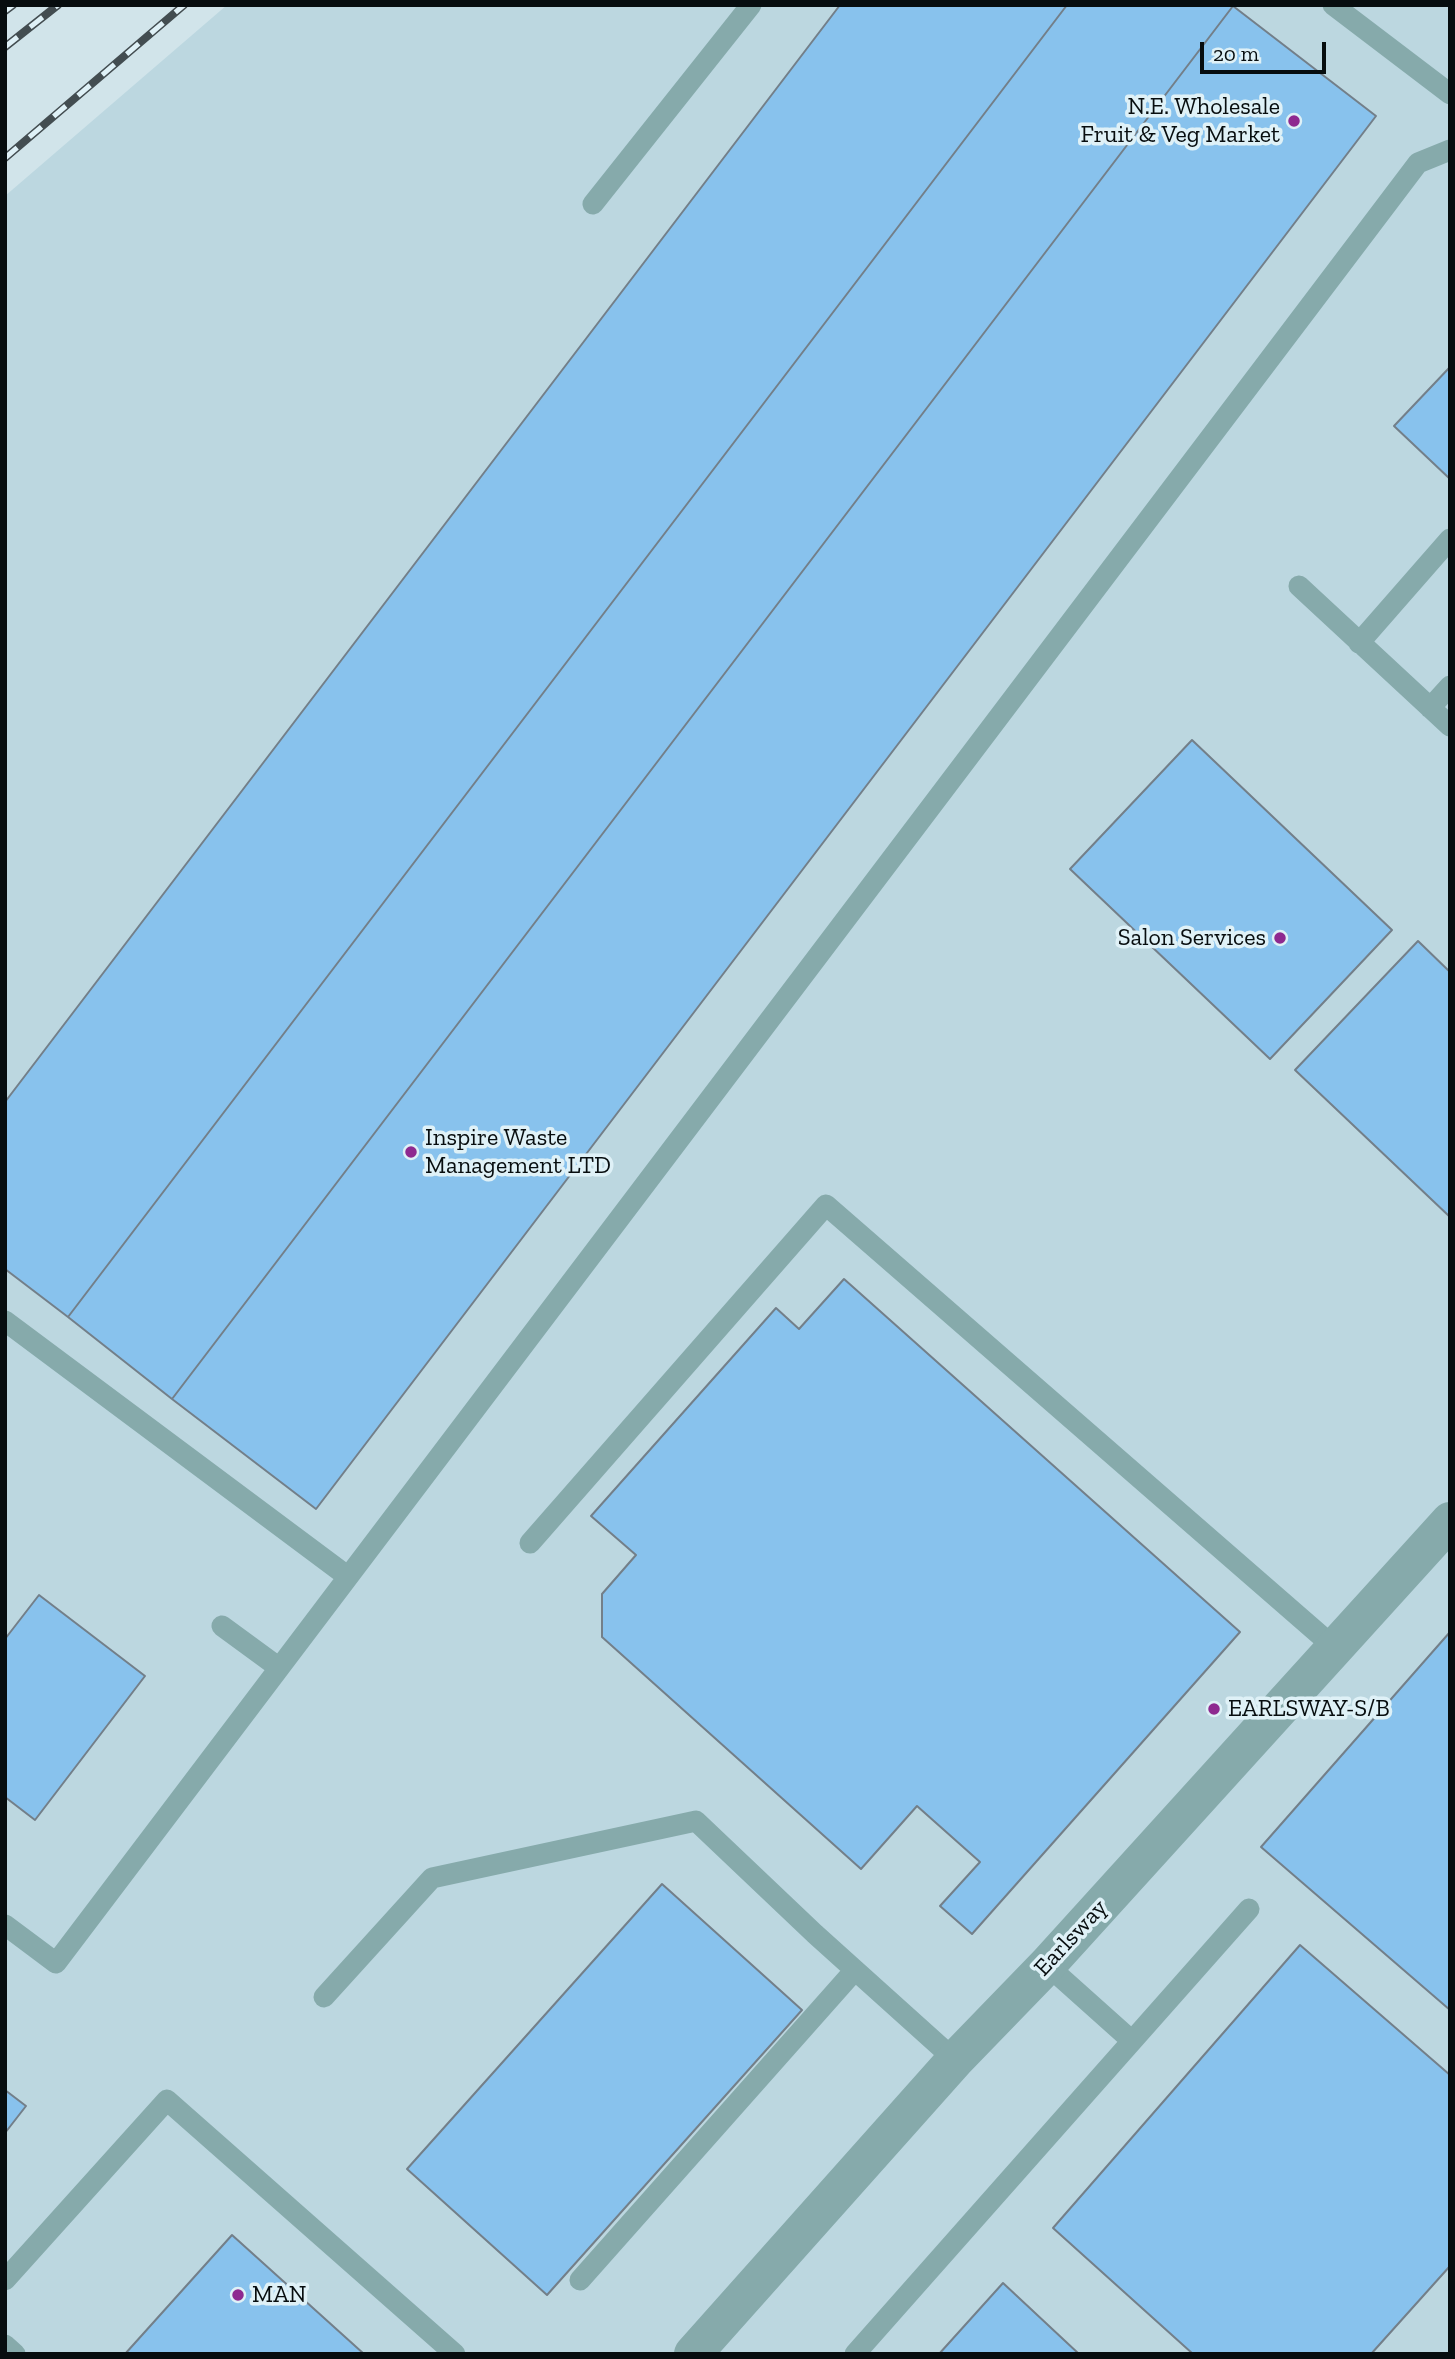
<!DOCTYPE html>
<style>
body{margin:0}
#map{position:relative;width:1455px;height:2359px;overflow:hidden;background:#d1e4ea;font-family:"Zilla Slab",serif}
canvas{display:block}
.frame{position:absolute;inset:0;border:7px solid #070d0f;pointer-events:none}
.scale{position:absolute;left:1200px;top:42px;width:126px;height:32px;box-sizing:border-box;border:4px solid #070d0f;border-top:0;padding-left:9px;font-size:21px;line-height:24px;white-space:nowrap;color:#070d0f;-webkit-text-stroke:5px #dff1f7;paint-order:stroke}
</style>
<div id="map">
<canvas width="1455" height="2359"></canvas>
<div class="frame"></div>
<div class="scale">20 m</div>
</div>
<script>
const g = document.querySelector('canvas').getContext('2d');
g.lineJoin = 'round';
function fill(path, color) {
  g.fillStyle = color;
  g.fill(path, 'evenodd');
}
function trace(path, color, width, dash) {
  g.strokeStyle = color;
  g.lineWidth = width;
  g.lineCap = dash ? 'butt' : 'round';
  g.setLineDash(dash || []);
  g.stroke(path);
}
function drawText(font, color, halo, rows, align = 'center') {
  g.font = font + ' "Zilla Slab",serif';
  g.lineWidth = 7;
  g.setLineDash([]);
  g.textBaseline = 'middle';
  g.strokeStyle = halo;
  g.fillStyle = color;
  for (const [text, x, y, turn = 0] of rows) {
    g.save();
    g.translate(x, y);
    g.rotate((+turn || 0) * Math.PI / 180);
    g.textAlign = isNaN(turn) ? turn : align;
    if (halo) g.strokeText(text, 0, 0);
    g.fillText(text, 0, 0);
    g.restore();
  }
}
fill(new Path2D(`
 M 227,5 L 1450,5 L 1450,2354 L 5,2354 L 5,196 Z`), '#bcd7e0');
const building = new Path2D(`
 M 840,5 L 1067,5 L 68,1317 L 5,1269 L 5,1102 Z
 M 1067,5 L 1233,6 L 172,1399 L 68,1317 Z
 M 1233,6 L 1376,116 L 316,1509 L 172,1399 Z
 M 1450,367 L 1450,479 L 1394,426 Z
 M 1192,740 L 1392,930 L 1270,1059 L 1070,869 Z
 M 1418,941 L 1450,972 L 1450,1217 L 1295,1070 Z
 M 844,1279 L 1240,1632 L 972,1934 L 940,1906 L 980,1862 L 917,1806 L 861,1869 L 602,1637 L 602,1594 L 636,1555 L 591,1516 L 776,1308 L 799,1329 Z
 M 39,1595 L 145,1676 L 35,1820 L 5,1797 L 5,1639 Z
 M 1450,1632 L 1450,2010 L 1261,1847 Z
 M 662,1884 L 802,2010 L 547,2295 L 407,2169 Z
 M 1300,1945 L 1450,2075 L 1450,2266 L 1371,2354 L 1193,2354 L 1053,2228 Z
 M 5,2090 L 26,2106 L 5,2133 Z
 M 232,2235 L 364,2354 L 125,2354 Z
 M 1003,2283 L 1079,2354 L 939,2354 Z`);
fill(building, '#88c2ed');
trace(building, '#737f89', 2);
trace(new Path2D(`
 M 1333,5 L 1450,94
 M 593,204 L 751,5
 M 1299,586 L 1450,726
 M 1359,643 L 1450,539
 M 1430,708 L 1450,686
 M 5,1321 L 347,1576
 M 530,1543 L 826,1205 L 1335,1648
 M 222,1626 L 278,1667
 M 5,1925 L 56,1963 L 1418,163 L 1450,150
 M 1047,1965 L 1132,2041
 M 324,1997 L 432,1878 L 696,1821 L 815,1934 L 955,2060
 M 5,2280 L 167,2100 L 455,2354
 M 580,2280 L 855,1970
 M 5,2345 L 15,2354
 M 855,2354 L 1249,1909`), '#86aaab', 21);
trace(new Path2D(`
 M 693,2354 L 955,2060 L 1047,1965 L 1450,1521`), '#86aaab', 38);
const rail = new Path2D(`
 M 5,11 L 13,5
 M 5,47 L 58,5
 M 5,158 L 184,5`);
trace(rail, '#434d51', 8);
trace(rail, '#dff1f7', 5, [16]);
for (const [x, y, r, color] of [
 [1294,121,7,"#8e2990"],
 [1280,938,7,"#8e2990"],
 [411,1152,7,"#8e2990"],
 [1214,1709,7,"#8e2990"],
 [238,2295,7,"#8e2990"]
]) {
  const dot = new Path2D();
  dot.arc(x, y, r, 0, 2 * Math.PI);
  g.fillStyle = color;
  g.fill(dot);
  trace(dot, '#dff1f7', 2.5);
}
drawText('24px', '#070d0f', '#dff1f7', [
 ["N.E. Wholesale",1280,107,"right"],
 ["Fruit & Veg Market",1280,135,"right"],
 ["Salon Services",1266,938,"right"],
 ["Inspire Waste",425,1138],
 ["Management LTD",425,1166],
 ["EARLSWAY-S/B",1228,1709],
 ["MAN",252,2295]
], 'left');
drawText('24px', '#070d0f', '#dff1f7', [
 ["Earlsway",1071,1938,-47]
]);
</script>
